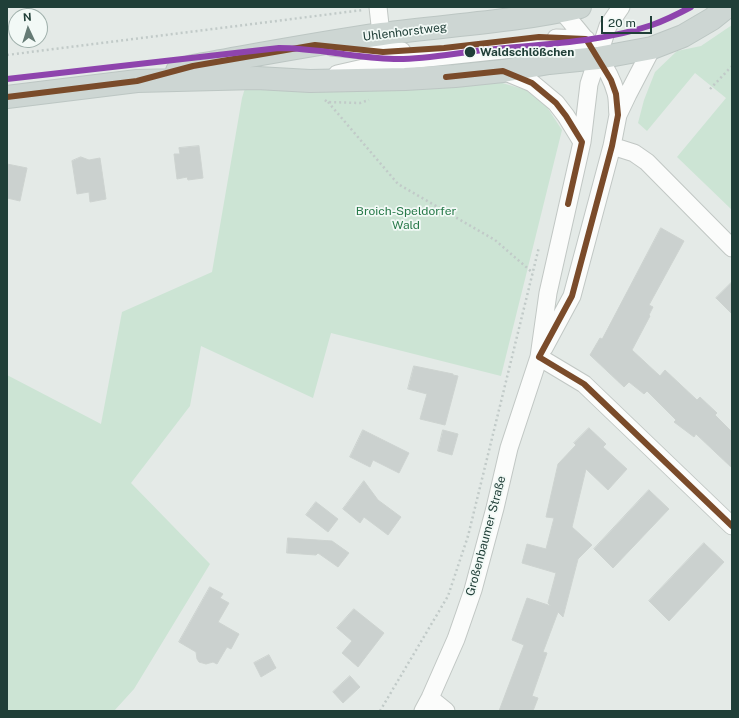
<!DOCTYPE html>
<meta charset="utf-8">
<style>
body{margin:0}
#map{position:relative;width:739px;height:718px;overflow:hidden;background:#e4eae7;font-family:"Public Sans",sans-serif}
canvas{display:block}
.frame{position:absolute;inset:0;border:8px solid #203f38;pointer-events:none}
.north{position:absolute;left:8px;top:8px;width:40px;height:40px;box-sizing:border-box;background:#f2f9f6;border:1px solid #9eafaa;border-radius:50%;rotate:356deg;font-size:11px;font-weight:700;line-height:16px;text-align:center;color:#203f38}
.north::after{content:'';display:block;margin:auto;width:14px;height:18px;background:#657b75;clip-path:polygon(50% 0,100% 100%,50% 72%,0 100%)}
.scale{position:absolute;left:601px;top:16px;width:51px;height:18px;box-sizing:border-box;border:2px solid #203f38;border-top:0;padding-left:5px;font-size:12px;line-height:14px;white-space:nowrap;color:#203f38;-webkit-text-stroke:3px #f2f9f6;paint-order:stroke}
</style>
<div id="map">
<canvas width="739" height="718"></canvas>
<div class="frame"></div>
<div class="north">N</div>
<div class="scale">20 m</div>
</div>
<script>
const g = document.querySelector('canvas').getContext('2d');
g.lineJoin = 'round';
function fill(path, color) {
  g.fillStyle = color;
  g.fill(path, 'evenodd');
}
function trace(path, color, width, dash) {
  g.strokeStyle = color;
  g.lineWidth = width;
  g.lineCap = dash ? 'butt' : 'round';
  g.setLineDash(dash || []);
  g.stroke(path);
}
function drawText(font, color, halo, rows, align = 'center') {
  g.font = font + ' "Public Sans",sans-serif';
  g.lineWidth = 3.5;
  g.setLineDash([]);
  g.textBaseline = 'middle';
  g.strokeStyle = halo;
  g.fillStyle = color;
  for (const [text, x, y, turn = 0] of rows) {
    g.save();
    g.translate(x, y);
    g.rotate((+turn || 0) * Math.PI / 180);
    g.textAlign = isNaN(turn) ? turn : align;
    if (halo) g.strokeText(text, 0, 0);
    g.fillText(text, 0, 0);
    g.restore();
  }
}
fill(new Path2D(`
 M 732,25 L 732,210 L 677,157 L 726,98 L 695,73 L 647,131 L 638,123 L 644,100 L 655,72 L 677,51 L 701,46 Z
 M 499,82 L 526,90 L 547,107 L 562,130 L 501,376 L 331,333 L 313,398 L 201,346 L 190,406 L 131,483 L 210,564 L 134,689 L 114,711 L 7,711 L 7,375 L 101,424 L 122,312 L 212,272 L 242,98 L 245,88 Z`), '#cce4d4');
const building = new Path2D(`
 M 199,146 L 203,178 L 188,180 L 187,177 L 177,179 L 174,154 L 180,154 L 179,148 Z
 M 81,157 L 89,160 L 100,158 L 106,199 L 90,202 L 89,192 L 77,194 L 72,161 Z
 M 7,164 L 27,168 L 20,201 L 7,198 Z
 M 661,228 L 684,241 L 649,305 L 653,307 L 649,315 L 650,316 L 632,350 L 660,376 L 665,370 L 697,400 L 700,397 L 717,413 L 715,415 L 732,432 L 732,468 L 696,434 L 694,437 L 674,422 L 676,420 L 647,391 L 644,394 L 629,382 L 624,387 L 590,355 L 600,338 L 602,339 Z
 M 732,282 L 732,314 L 716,298 Z
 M 414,366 L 453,374 L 453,375 L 458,376 L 445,425 L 420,419 L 427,394 L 408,389 Z
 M 589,428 L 606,444 L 603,447 L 627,469 L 608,490 L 586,469 L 572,527 L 592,545 L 578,559 L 563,617 L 558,612 L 543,652 L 547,653 L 532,696 L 538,698 L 533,711 L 499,711 L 524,645 L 512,640 L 527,598 L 551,606 L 548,603 L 556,573 L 522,563 L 527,544 L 546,549 L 554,518 L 546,517 L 558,464 L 576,445 L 574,443 Z
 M 363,430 L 409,453 L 399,473 L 373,460 L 370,467 L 350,457 Z
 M 443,430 L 458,434 L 452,455 L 438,451 Z
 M 364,481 L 378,500 L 401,517 L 388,535 L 364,517 L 360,523 L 343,509 Z
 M 649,490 L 669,509 L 613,568 L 594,549 Z
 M 316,502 L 338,519 L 328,532 L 306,515 Z
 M 288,538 L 332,541 L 349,553 L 338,567 L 318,553 L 316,555 L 287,553 Z
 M 704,543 L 724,562 L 669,621 L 649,601 Z
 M 210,587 L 223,594 L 220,598 L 229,603 L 218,622 L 239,634 L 231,649 L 227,647 L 217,664 L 213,662 L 206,664 L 199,662 L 197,659 L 196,652 L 179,642 Z
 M 354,609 L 384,633 L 358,667 L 342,653 L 352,641 L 337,628 Z
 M 269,655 L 276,668 L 261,677 L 254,663 Z
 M 350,676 L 360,687 L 343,703 L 333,692 Z`);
fill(building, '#cbd1cf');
trace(building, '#cdd3d0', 1);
const minor = new Path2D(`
 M 378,7 L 381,34
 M 562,11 C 581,34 608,63 616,93 C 618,100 617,108 618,115
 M 556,38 L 586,39
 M 331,47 L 383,52 L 402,51
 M 503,71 L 532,83 L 556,103 L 566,116 L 582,142
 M 337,74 L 390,62 L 559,44 L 596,57
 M 612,146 L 634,153 L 647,162 L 732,248
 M 544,348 L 572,296 L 612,146 L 618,115 L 628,94 L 652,48
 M 539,357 L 584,384 L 732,526
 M 430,698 L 446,711
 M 423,711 L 430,698 L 456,639 L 473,590 L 495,508 L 509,448 L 539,357 L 548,293 L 582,142 L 589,84 L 608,26 L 621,7`);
const major = new Path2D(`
 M 177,71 L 193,66 C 256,55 319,43 382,34 C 448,25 515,22 580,7
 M 7,97 L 137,81 L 257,78 L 310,81 L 405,79 L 455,76 L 503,71 L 549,63 L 598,58 L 652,48 L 683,36 L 712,19 L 727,7`);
trace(minor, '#c1c7c4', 19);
trace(major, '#bcc6c3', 24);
trace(new Path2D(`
 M 7,55 L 363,10
 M 710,89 L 732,66
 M 325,100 L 327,102 L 360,103 L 369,100
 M 328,102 L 398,184 L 495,240 L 533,273
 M 380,711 L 448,596 L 468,536 L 539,247`), '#c1cac8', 2.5, [2, 3]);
trace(minor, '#fbfcfb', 17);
trace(major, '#cdd6d3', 22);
trace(new Path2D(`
 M 446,77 L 503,71 L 532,83 L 556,103 L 566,116 L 582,142 L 568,204
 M 7,97 L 137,81 L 193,66 L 315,45 L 383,52 L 444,48 L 539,37 L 586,39 L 611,80 L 616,94 L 618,115 L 612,146 L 572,296 L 539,357
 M 539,357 L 584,384 L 732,526`), '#7a4b2a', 6);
trace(new Path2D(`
 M 7,79 L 279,48 C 318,48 355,58 394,59 C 423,60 455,53 484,50 C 540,44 599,43 652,25 C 666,20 678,14 691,7`), '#8e44ad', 6);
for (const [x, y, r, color] of [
 [470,52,6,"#203f38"]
]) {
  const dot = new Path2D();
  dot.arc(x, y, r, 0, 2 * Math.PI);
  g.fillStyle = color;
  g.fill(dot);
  trace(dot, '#f2f9f6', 1.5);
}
drawText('12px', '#203f38', '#f2f9f6', [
 ["Uhlenhorstweg",405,32,-7],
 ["Großenbaumer Straße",486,536,-75]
]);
drawText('bold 12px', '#203f38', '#f2f9f6', [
 ["Waldschlößchen",480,52]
], 'left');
drawText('12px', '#277949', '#f2f9f6', [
 ["Broich-Speldorfer",406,211],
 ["Wald",406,225]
]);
</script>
